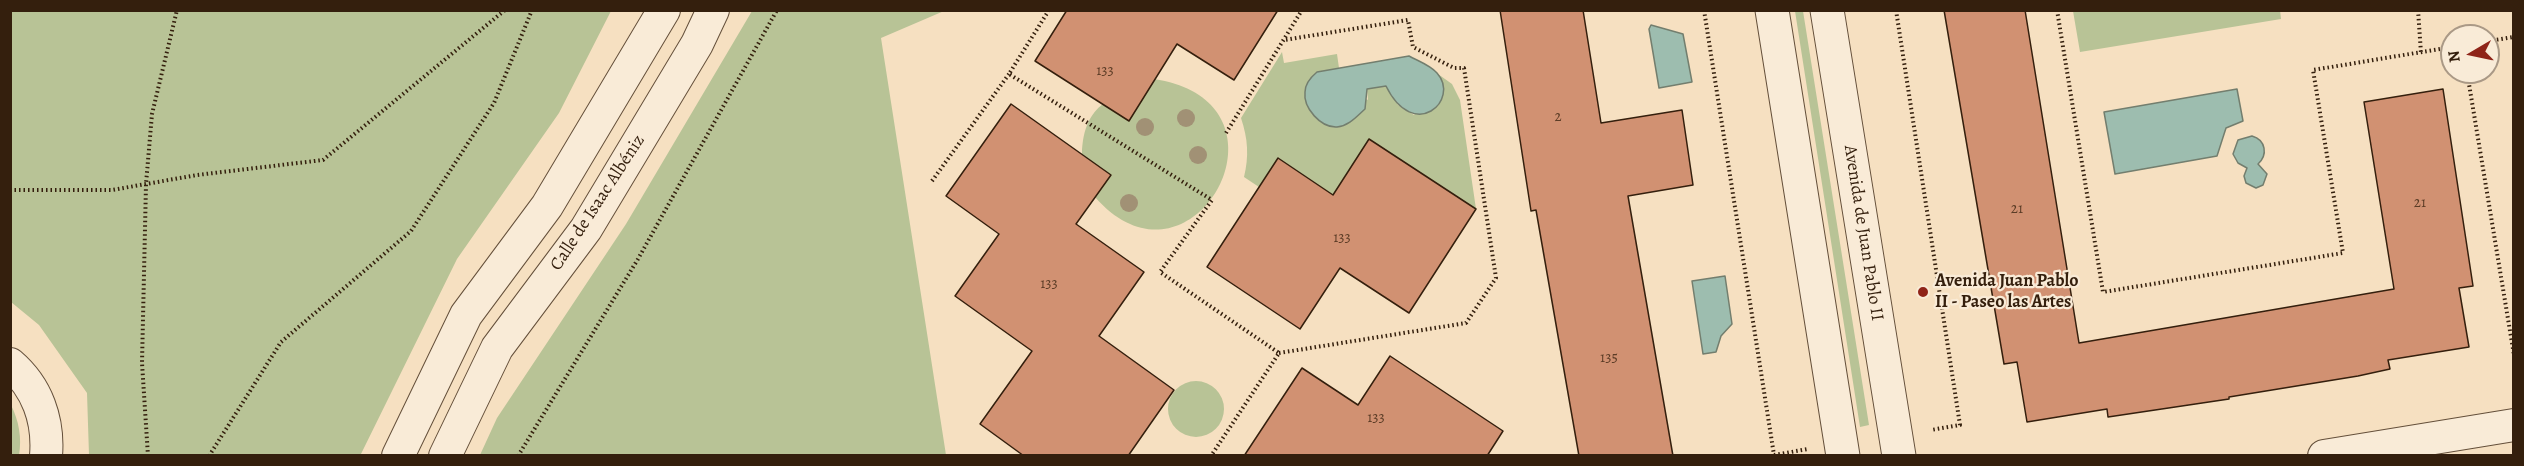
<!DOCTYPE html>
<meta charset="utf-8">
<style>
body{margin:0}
#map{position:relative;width:2524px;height:466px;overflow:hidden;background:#f6e0c1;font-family:Alegreya,serif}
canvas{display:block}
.frame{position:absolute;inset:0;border:12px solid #341f0d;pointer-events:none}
.north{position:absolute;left:2440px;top:24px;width:60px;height:60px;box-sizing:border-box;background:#f9ebd7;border:2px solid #aa9986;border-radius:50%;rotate:261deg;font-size:16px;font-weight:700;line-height:24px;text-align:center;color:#341f0d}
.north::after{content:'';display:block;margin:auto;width:21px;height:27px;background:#8f2418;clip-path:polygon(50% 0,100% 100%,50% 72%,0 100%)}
</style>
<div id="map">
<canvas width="2524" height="466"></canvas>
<div class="frame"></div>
<div class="north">N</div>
</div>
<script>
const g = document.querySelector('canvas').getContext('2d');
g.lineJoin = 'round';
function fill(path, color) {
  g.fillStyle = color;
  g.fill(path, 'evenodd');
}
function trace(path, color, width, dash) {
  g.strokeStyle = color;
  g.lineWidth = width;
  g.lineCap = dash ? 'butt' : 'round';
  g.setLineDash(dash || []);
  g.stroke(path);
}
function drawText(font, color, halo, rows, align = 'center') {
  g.font = font + ' Alegreya,serif';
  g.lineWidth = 4.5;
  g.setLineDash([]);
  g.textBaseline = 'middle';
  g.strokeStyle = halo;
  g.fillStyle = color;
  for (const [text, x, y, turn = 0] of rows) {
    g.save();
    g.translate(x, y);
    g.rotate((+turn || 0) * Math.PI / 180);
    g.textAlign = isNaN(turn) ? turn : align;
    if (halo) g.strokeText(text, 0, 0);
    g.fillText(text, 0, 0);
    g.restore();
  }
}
fill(new Path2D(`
 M 2280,10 L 2281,19 L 2080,52 L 2073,11 Z
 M 10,11 L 11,10 L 611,11 L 559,113 L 457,259 L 360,456 L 89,455 L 87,393 L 39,325 L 11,302 Z
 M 752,11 L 944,11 L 881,38 L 946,455 L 480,455 L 497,418 L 626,224 Z
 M 1795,11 L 1803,11 L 1869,425 L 1860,427 Z
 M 1282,52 L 1284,63 L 1337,54 L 1339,68 L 1317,72 L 1368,100 L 1367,89 L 1386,86 L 1398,105 L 1414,115 L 1443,86 L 1438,74 L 1452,84 L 1460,100 L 1476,209 L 1369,139 L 1333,195 L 1278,158 L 1259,187 L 1244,177 C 1249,156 1248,139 1241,118 Z
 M 1154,79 C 1307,102 1192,308 1095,197 L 1110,175 L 1082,154 C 1084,101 1113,98 1154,79 Z
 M1168 409a28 28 0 1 1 56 0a28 28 0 1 1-56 0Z
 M 11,405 C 19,421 22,438 19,455 L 11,455 Z`), '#b8c396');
const water = new Path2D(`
 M 1651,25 L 1683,34 L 1692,82 L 1659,88 L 1649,29 Z
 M 1409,56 C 1418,61 1430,65 1437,73 C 1461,100 1414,143 1386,86 L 1367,89 L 1365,109 C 1357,116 1349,126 1337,127 C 1321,128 1303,108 1305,92 C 1305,83 1311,77 1317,72 Z
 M 2237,89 L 2243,121 L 2226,128 L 2217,156 L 2115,174 L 2104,112 Z
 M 2252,136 C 2266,140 2268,155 2258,164 L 2267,174 L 2263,185 L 2256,188 L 2246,183 L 2244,176 L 2247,168 L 2238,163 L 2233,154 L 2238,140 Z
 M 1725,276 L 1732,324 L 1721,336 L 1716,352 L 1703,354 L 1692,281 Z`);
fill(water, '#9dbdaf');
trace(water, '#737e6e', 1.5);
const building = new Path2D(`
 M 1067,10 L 1278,10 L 1234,80 L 1177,44 L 1129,121 L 1035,61 Z
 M 1500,10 L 1583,10 L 1601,123 L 1682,110 L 1693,185 L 1628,196 L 1673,456 L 1579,456 L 1536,210 L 1531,211 Z
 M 1944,10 L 2025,10 L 2079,343 L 2394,289 L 2364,102 L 2443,89 L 2473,286 L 2459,288 L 2469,347 L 2388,360 L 2390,369 L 2358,376 L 2229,397 L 2229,399 L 2108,417 L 2107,409 L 2027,422 L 2017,362 L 2004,364 Z
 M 1011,104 L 1111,175 L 1076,224 L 1144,272 L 1099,336 L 1174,390 L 1128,456 L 1024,456 L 980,424 L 1032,351 L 955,296 L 999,234 L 946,196 Z
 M 1369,139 L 1476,209 L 1409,313 L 1340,268 L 1300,329 L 1207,267 L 1278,158 L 1333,195 Z
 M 1390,356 L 1503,431 L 1487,456 L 1244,456 L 1302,368 L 1358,405 Z`);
fill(building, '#d19172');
trace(building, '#341f0d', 1.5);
const minor = new Path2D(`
 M 10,364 C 37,387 49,420 46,456
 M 398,456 L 466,315 L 547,206 L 664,10
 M 445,456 L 497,348 L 586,229 L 697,44 L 713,10
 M 2324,456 L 2514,425`);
const tertiary = new Path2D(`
 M 1772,10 L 1843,456
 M 1827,10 L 1899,456`);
trace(minor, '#644f3a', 34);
trace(tertiary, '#644f3a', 35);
trace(new Path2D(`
 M 1049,10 L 1009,74 L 1212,200 L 1160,272 L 1279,353 L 1211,456
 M 1704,10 L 1774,455
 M 1896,10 L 1960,425 L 1931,430
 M 2057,10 L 2103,292 L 2343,253 L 2313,70 L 2452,47
 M 2418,10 L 2421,53
 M 2488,41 L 2514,37
 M 2467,72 L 2514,355
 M 1226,133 L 1302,10
 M 932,181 L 1009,74
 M 10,190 L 112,190 L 197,175 L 323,160 L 505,10
 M 1279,353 L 1466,323 L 1496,278 L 1464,68 L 1454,68 L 1413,47 L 1408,20 L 1284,40
 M 1774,455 L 1808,449
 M 148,456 L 142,363 L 146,184 L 152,114 L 177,10
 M 209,456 L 281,342 L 411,231 L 494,103 L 532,10
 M 518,456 L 638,259 L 777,10`), '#341f0d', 4, [1.5, 3]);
trace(minor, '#f9ebd7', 32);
trace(tertiary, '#f9ebd7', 33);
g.fillStyle = '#a19175';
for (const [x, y] of [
 [1186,118],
 [1145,127],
 [1198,155],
 [1129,203]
]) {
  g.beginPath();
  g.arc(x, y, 9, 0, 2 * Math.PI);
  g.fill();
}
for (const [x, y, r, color] of [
 [1923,292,6,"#8f2418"]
]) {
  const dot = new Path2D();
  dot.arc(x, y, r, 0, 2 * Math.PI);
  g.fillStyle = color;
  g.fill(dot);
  trace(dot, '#f9ebd7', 2);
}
drawText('15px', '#5b3c26', null, [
 ["133",1105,71],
 ["2",1558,117],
 ["21",2420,203],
 ["21",2017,209],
 ["133",1342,238],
 ["133",1049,284],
 ["135",1609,358],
 ["133",1376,418]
]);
drawText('18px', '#341f0d', '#f9ebd7', [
 ["Calle de Isaac Albéniz",598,203,-57],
 ["Avenida de Juan Pablo II",1863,233,81]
]);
drawText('bold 18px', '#341f0d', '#f9ebd7', [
 ["Avenida Juan Pablo",1935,282],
 ["II - Paseo las Artes",1935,303]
], 'left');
</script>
